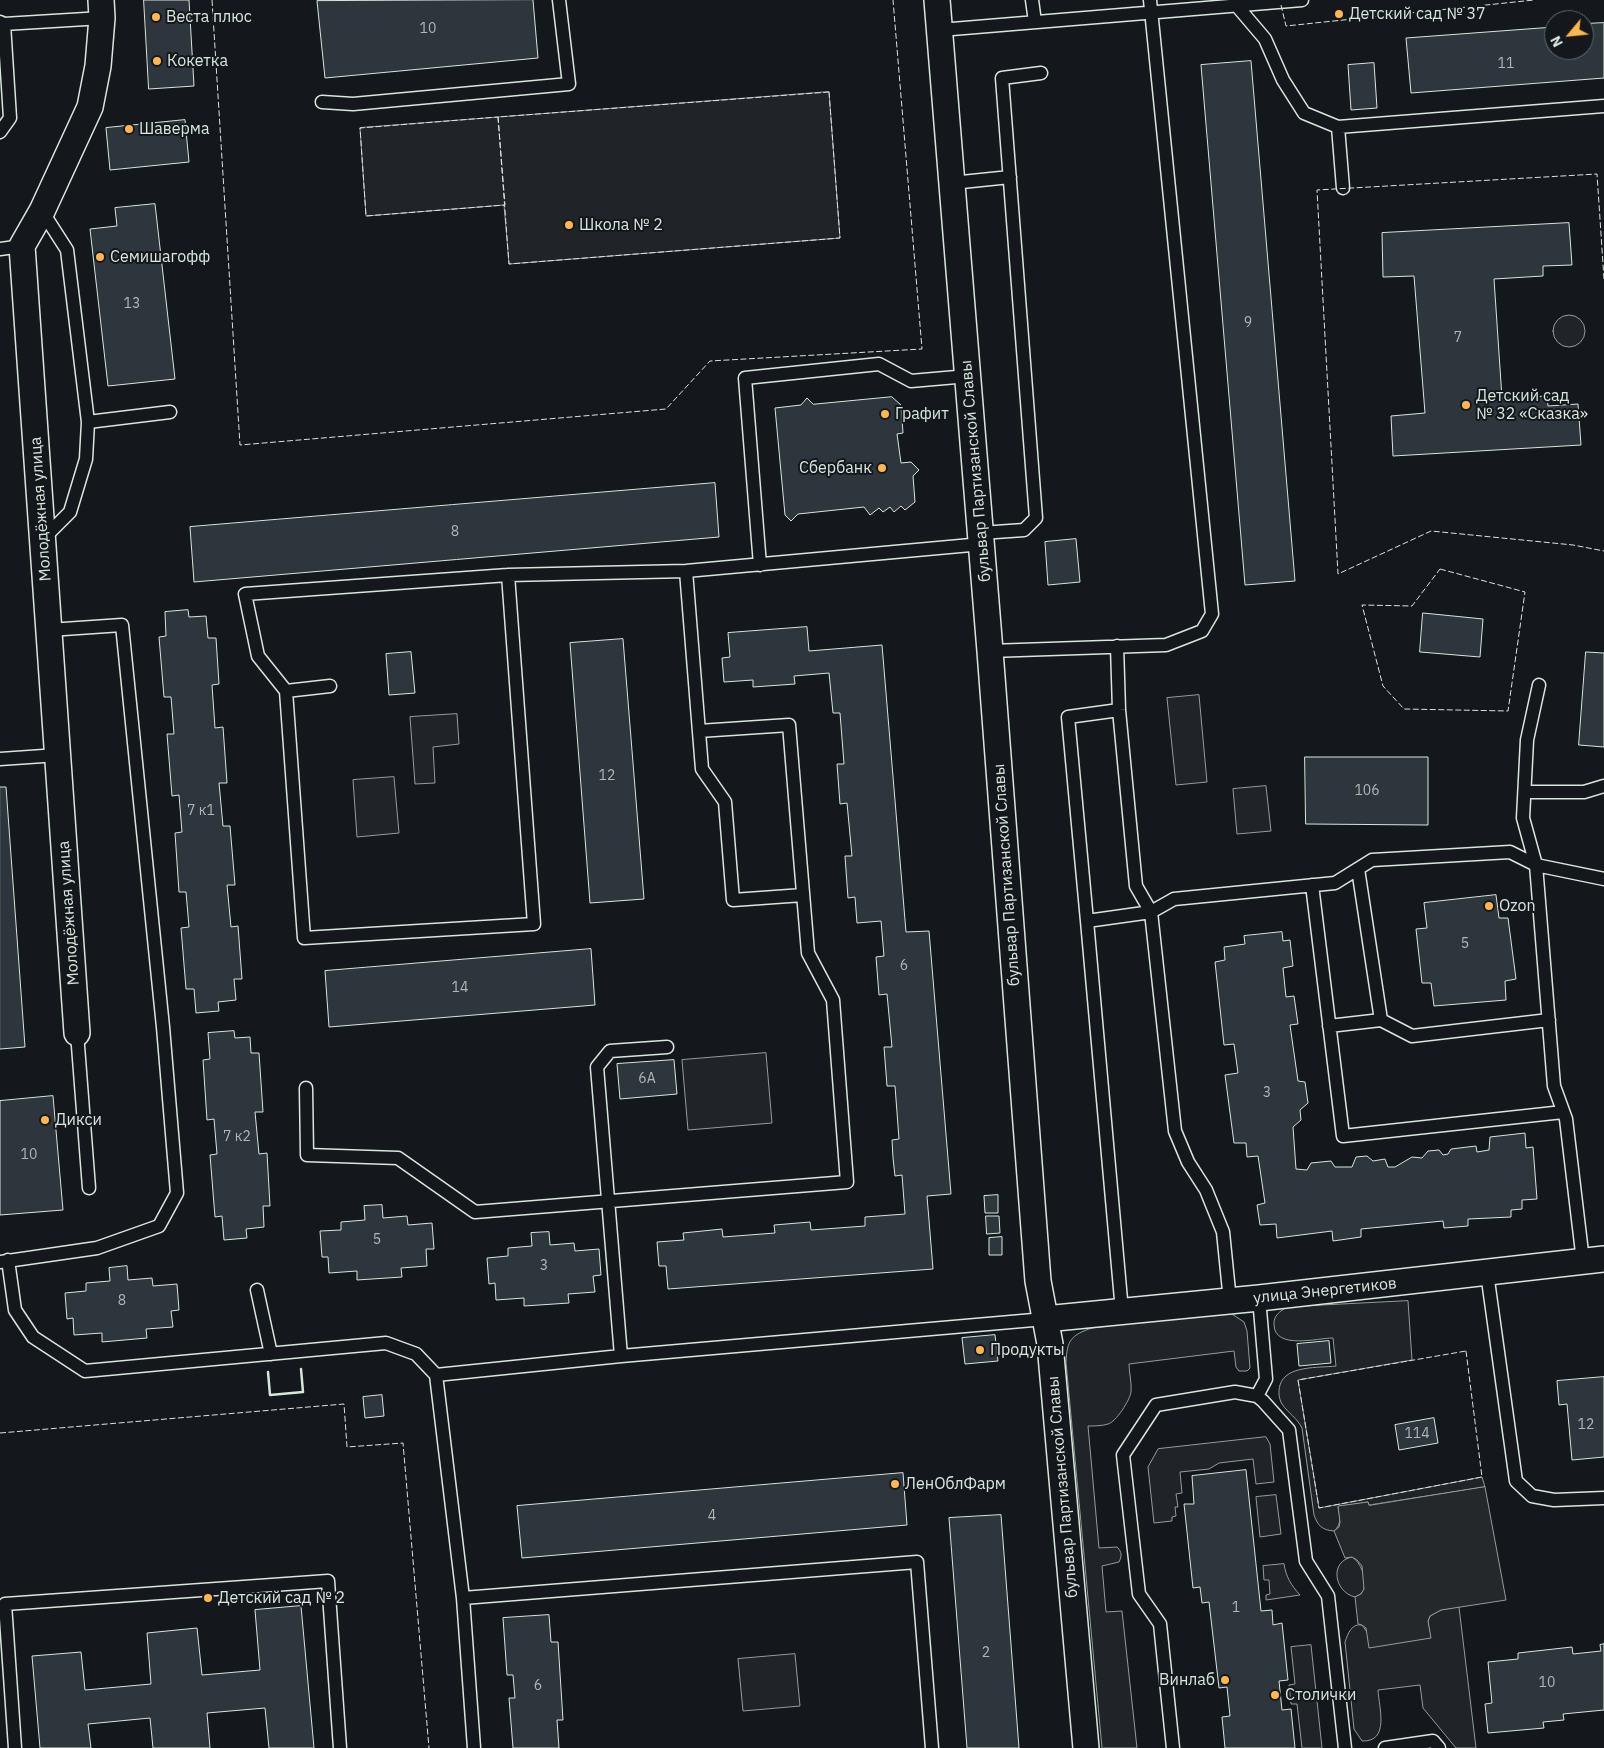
<!DOCTYPE html>
<meta charset="utf-8">
<style>
body{margin:0}
#map{position:relative;width:1604px;height:1748px;overflow:hidden;background:#14181c;font-family:"IBM Plex Sans",sans-serif}
canvas{display:block}
.north{position:absolute;left:1544px;top:10px;width:50px;height:50px;box-sizing:border-box;background:#14181c;border:1px solid #626a69;border-radius:50%;rotate:242deg;font-size:14px;font-weight:700;line-height:20px;text-align:center;color:#d8e6dc}
.north::after{content:'';display:block;margin:auto;width:18px;height:22px;background:#ffb74d;clip-path:polygon(50% 0,100% 100%,50% 72%,0 100%)}
</style>
<div id="map">
<canvas width="1604" height="1748"></canvas>
<div class="north">N</div>
</div>
<script>
const g = document.querySelector('canvas').getContext('2d');
g.lineJoin = 'round';
function fill(path, color) {
  g.fillStyle = color;
  g.fill(path, 'evenodd');
}
function trace(path, color, width, dash) {
  g.strokeStyle = color;
  g.lineWidth = width;
  g.lineCap = dash ? 'butt' : 'round';
  g.setLineDash(dash || []);
  g.stroke(path);
}
function drawText(font, color, halo, rows, align = 'center') {
  g.font = font + ' "IBM Plex Sans",sans-serif';
  g.lineWidth = 4;
  g.setLineDash([]);
  g.textBaseline = 'middle';
  g.strokeStyle = halo;
  g.fillStyle = color;
  for (const [text, x, y, turn = 0] of rows) {
    g.save();
    g.translate(x, y);
    g.rotate((+turn || 0) * Math.PI / 180);
    g.textAlign = isNaN(turn) ? turn : align;
    if (halo) g.strokeText(text, 0, 0);
    g.fillText(text, 0, 0);
    g.restore();
  }
}
const green = new Path2D(`
 M 829,92 L 840,238 L 509,264 L 504,205 L 366,216 L 360,128 Z
 M1553 331a16 16 0 1 1 32 0a16 16 0 1 1-32 0Z
 M 1199,695 L 1207,782 L 1176,785 L 1167,698 Z
 M 457,714 L 459,744 L 433,747 L 435,783 L 415,784 L 410,717 Z
 M 394,777 L 399,833 L 357,837 L 353,780 Z
 M 1266,786 L 1271,831 L 1237,834 L 1233,789 Z
 M 766,1053 L 772,1123 L 688,1130 L 682,1060 Z
 M 1408,1301 L 1412,1360 L 1298,1380 L 1319,1508 L 1482,1477 L 1485,1487 L 1369,1505 L 1368,1502 L 1338,1507 C 1340,1517 1342,1524 1334,1531 C 1322,1530 1318,1526 1314,1515 L 1302,1428 C 1297,1418 1288,1413 1282,1404 C 1279,1399 1278,1392 1280,1385 C 1286,1365 1319,1368 1336,1366 L 1333,1338 C 1318,1338 1275,1350 1274,1325 C 1273,1316 1280,1311 1287,1307 Z
 M 1229,1312 L 1244,1322 L 1247,1331 L 1250,1368 L 1247,1371 L 1239,1371 L 1236,1367 L 1234,1351 L 1129,1364 C 1129,1373 1132,1383 1131,1392 C 1130,1400 1116,1422 1108,1424 C 1102,1426 1094,1426 1088,1426 L 1099,1548 L 1117,1547 C 1122,1552 1122,1556 1119,1562 L 1102,1566 L 1106,1612 L 1122,1611 L 1137,1748 L 1102,1748 L 1066,1362 C 1067,1340 1071,1335 1092,1328 Z
 M 1266,1437 L 1270,1444 L 1274,1482 L 1256,1484 L 1253,1459 L 1219,1463 L 1209,1469 L 1180,1472 L 1182,1493 L 1176,1494 L 1178,1507 L 1175,1507 L 1176,1516 L 1172,1517 L 1172,1521 L 1154,1523 L 1148,1467 L 1158,1449 Z
 M 1276,1495 L 1281,1534 L 1260,1537 L 1256,1497 Z
 M 1352,1557 C 1361,1562 1367,1579 1364,1589 C 1363,1593 1359,1595 1355,1597 C 1334,1592 1329,1561 1352,1557 Z
 M 1284,1564 C 1286,1577 1291,1585 1300,1595 L 1266,1600 L 1266,1595 L 1270,1594 L 1269,1580 L 1264,1580 L 1263,1566 Z
 M 1459,1607 L 1476,1748 L 1456,1748 L 1423,1708 L 1420,1685 L 1378,1690 C 1379,1708 1390,1742 1362,1741 L 1354,1729 L 1345,1642 C 1348,1633 1352,1623 1362,1625 L 1367,1632 L 1430,1638 L 1428,1621 L 1430,1616 L 1441,1610 Z
 M 1311,1645 L 1322,1748 L 1302,1748 L 1297,1704 L 1291,1704 L 1289,1685 L 1295,1684 L 1291,1647 Z
 M 795,1654 L 800,1706 L 743,1711 L 738,1659 Z`);
fill(green, '#202428');
trace(green, '#939e99', 1);
const parking = new Path2D(`
 M 1485,1487 L 1506,1600 L 1441,1610 L 1430,1616 L 1428,1621 L 1431,1638 L 1369,1648 L 1366,1628 L 1362,1625 L 1358,1624 L 1355,1597 L 1361,1594 L 1364,1589 L 1362,1566 L 1357,1560 L 1352,1557 L 1345,1558 L 1334,1531 L 1339,1527 L 1340,1522 L 1338,1506 L 1368,1502 L 1369,1505 Z`);
fill(parking, '#24282b');
trace(parking, '#939e99', 1);
const building = new Path2D(`
 M 144,0 L 189,0 L 194,86 L 149,89 Z
 M 533,0 L 538,58 L 325,78 L 317,1 Z
 M 1604,23 L 1604,78 L 1411,93 L 1406,38 L 1554,27 L 1554,50 L 1584,50 L 1584,24 Z
 M 1251,61 L 1295,581 L 1245,585 L 1201,65 Z
 M 1374,63 L 1377,108 L 1351,110 L 1348,65 Z
 M 185,120 L 189,162 L 110,170 L 106,128 Z
 M 155,204 L 175,379 L 108,386 L 90,229 L 117,226 L 115,208 Z
 M 1569,223 L 1572,265 L 1543,266 L 1543,276 L 1494,279 L 1502,398 L 1547,396 L 1548,406 L 1578,404 L 1581,445 L 1393,456 L 1391,416 L 1425,413 L 1414,276 L 1383,277 L 1382,233 Z
 M 892,397 L 901,405 L 903,433 L 897,434 L 901,463 L 911,462 L 919,470 L 913,476 L 915,502 L 905,510 L 901,506 L 894,512 L 890,507 L 883,512 L 879,508 L 870,515 L 864,507 L 798,514 L 791,521 L 785,515 L 775,408 L 801,405 L 807,398 L 813,404 Z
 M 715,483 L 719,537 L 194,582 L 190,527 Z
 M 1076,539 L 1080,582 L 1048,585 L 1045,542 Z
 M 188,610 L 189,617 L 206,616 L 208,638 L 216,638 L 219,684 L 212,685 L 215,728 L 223,727 L 227,783 L 219,783 L 223,826 L 230,826 L 235,885 L 227,885 L 231,927 L 238,926 L 242,979 L 234,979 L 236,1000 L 218,1002 L 219,1011 L 196,1013 L 194,989 L 186,989 L 181,928 L 189,927 L 186,892 L 179,892 L 175,833 L 182,832 L 179,795 L 172,796 L 167,734 L 174,734 L 171,697 L 164,697 L 159,637 L 166,636 L 165,612 Z
 M 1423,613 L 1483,619 L 1480,657 L 1420,652 Z
 M 807,627 L 809,651 L 882,645 L 906,932 L 929,931 L 951,1194 L 927,1196 L 933,1269 L 668,1289 L 666,1266 L 659,1266 L 657,1242 L 684,1240 L 683,1233 L 722,1229 L 723,1237 L 775,1233 L 774,1225 L 810,1222 L 811,1230 L 865,1226 L 865,1217 L 905,1214 L 902,1175 L 895,1176 L 893,1158 L 892,1140 L 899,1139 L 895,1086 L 887,1086 L 884,1047 L 892,1047 L 887,994 L 879,995 L 876,957 L 884,956 L 881,921 L 857,923 L 855,897 L 848,898 L 845,856 L 852,856 L 847,803 L 840,804 L 837,764 L 844,764 L 840,713 L 833,713 L 829,673 L 794,676 L 795,684 L 753,687 L 753,680 L 724,682 L 722,658 L 730,657 L 728,633 Z
 M 623,639 L 644,899 L 590,903 L 570,643 Z
 M 411,652 L 415,693 L 389,695 L 386,654 Z
 M 1586,652 L 1604,653 L 1604,747 L 1579,745 Z
 M 1305,757 L 1428,757 L 1428,825 L 1306,824 Z
 M 0,787 L 6,787 L 25,1047 L 0,1049 Z
 M 1496,895 L 1499,918 L 1508,918 L 1516,979 L 1505,981 L 1506,1000 L 1434,1006 L 1431,983 L 1422,983 L 1416,929 L 1427,928 L 1424,903 Z
 M 1282,932 L 1283,941 L 1290,940 L 1293,966 L 1283,968 L 1286,997 L 1294,996 L 1298,1024 L 1290,1025 L 1298,1081 L 1305,1082 L 1308,1103 L 1300,1110 L 1301,1120 L 1293,1127 L 1296,1169 L 1307,1170 L 1311,1163 L 1331,1161 L 1335,1167 L 1352,1167 L 1356,1157 L 1367,1156 L 1373,1161 L 1385,1159 L 1388,1167 L 1395,1167 L 1412,1157 L 1422,1158 L 1428,1151 L 1439,1150 L 1443,1155 L 1448,1154 L 1451,1149 L 1476,1146 L 1477,1152 L 1489,1150 L 1490,1137 L 1525,1133 L 1526,1148 L 1533,1147 L 1537,1199 L 1522,1200 L 1522,1209 L 1511,1210 L 1511,1217 L 1468,1219 L 1468,1226 L 1444,1228 L 1443,1221 L 1361,1229 L 1361,1237 L 1333,1241 L 1332,1231 L 1277,1238 L 1276,1224 L 1260,1225 L 1257,1205 L 1265,1203 L 1258,1156 L 1247,1157 L 1246,1143 L 1234,1143 L 1225,1075 L 1238,1073 L 1234,1044 L 1224,1045 L 1215,962 L 1225,960 L 1224,947 L 1245,944 L 1244,936 Z
 M 591,949 L 595,1005 L 329,1027 L 325,971 Z
 M 234,1031 L 235,1038 L 250,1037 L 251,1053 L 259,1053 L 263,1112 L 255,1112 L 259,1154 L 267,1153 L 270,1206 L 263,1206 L 264,1227 L 246,1229 L 247,1238 L 224,1240 L 222,1216 L 215,1217 L 210,1155 L 217,1154 L 214,1119 L 207,1120 L 203,1060 L 210,1059 L 208,1033 Z
 M 674,1060 L 677,1094 L 620,1099 L 617,1064 Z
 M 53,1096 L 63,1210 L 0,1215 L 0,1101 Z
 M 998,1195 L 998,1213 L 985,1213 L 984,1196 Z
 M 382,1205 L 383,1218 L 407,1216 L 408,1225 L 432,1223 L 434,1249 L 426,1249 L 427,1266 L 401,1268 L 402,1277 L 357,1280 L 357,1271 L 329,1273 L 328,1257 L 322,1257 L 320,1231 L 341,1230 L 341,1222 L 365,1220 L 364,1206 Z
 M 986,1216 L 999,1216 L 1000,1233 L 987,1234 Z
 M 549,1232 L 550,1245 L 574,1243 L 575,1251 L 599,1249 L 601,1275 L 593,1276 L 595,1292 L 568,1294 L 569,1303 L 524,1306 L 524,1298 L 496,1300 L 495,1283 L 489,1284 L 487,1258 L 508,1256 L 508,1248 L 532,1246 L 531,1233 Z
 M 1002,1237 L 1002,1255 L 989,1255 L 989,1238 Z
 M 127,1266 L 128,1280 L 152,1278 L 153,1286 L 177,1284 L 179,1310 L 171,1311 L 173,1327 L 146,1329 L 147,1338 L 102,1342 L 102,1333 L 74,1335 L 73,1318 L 67,1319 L 65,1293 L 86,1291 L 86,1283 L 110,1281 L 109,1268 Z
 M 995,1335 L 998,1361 L 965,1364 L 962,1338 Z
 M 1329,1341 L 1331,1363 L 1299,1366 L 1297,1344 Z
 M 1604,1377 L 1604,1457 L 1572,1460 L 1567,1404 L 1559,1405 L 1557,1381 Z
 M 382,1395 L 384,1416 L 365,1418 L 363,1397 Z
 M 1434,1418 L 1438,1443 L 1399,1450 L 1395,1425 Z
 M 1246,1470 L 1261,1611 L 1272,1610 L 1273,1625 L 1282,1623 L 1288,1680 L 1279,1681 L 1282,1710 L 1291,1709 L 1295,1748 L 1225,1748 L 1222,1717 L 1230,1716 L 1227,1687 L 1219,1688 L 1209,1602 L 1202,1603 L 1200,1587 L 1193,1588 L 1184,1504 L 1194,1504 L 1192,1476 Z
 M 903,1473 L 907,1525 L 522,1558 L 517,1506 Z
 M 1001,1515 L 1019,1748 L 967,1748 L 949,1518 Z
 M 301,1606 L 314,1748 L 269,1748 L 265,1708 L 207,1713 L 210,1748 L 153,1748 L 150,1718 L 88,1724 L 91,1748 L 40,1748 L 32,1656 L 81,1652 L 85,1690 L 151,1684 L 147,1633 L 197,1628 L 202,1675 L 260,1670 L 255,1610 Z
 M 549,1615 L 551,1642 L 558,1642 L 563,1720 L 557,1720 L 559,1748 L 513,1748 L 509,1698 L 515,1698 L 513,1675 L 507,1675 L 503,1618 Z
 M 1604,1644 L 1604,1710 L 1563,1714 L 1564,1720 L 1543,1722 L 1544,1728 L 1488,1733 L 1485,1704 L 1492,1703 L 1488,1662 L 1518,1659 L 1518,1653 L 1572,1647 L 1573,1654 L 1601,1651 L 1600,1645 Z`);
fill(building, '#2c363c');
trace(building, '#d8e6dc', 1);
const service = new Path2D(`
 M 1032,0 L 1035,22
 M 1237,6 L 1265,39 L 1283,80 L 1304,113 L 1338,127 L 1604,106
 M 0,22 L 4,24 L 102,18
 M 940,30 L 1302,0
 M 322,102 L 353,104 L 569,84 L 559,0
 M 1338,127 L 1343,188
 M 0,132 L 10,118 L 4,24
 M 952,183 L 1010,177
 M 42,211 L 67,250 L 88,422 L 86,459 L 70,512 L 43,539
 M 0,249 L 22,246
 M 88,422 L 170,412
 M 981,533 L 1024,530 L 1036,518 L 1002,78 L 1041,73
 M 760,565 L 745,378 L 879,364 L 911,381 L 968,376
 M 686,571 L 702,769 L 725,802 L 733,900 L 803,895
 M 508,575 L 534,924 L 304,938 L 286,691 L 258,656 L 245,594 L 508,575 L 686,571 L 982,544
 M 1117,646 L 1119,710 L 1136,886 L 1151,912 L 1175,1131 L 1188,1162 L 1206,1190 L 1223,1232 L 1230,1301
 M 990,651 L 1166,645 L 1202,631 L 1212,614 L 1150,0
 M 1539,685 L 1527,740 L 1523,818 L 1536,865 L 1554,1086 L 1566,1119 L 1583,1261
 M 286,691 L 330,686
 M 1119,710 L 1068,717 L 1087,921 L 1151,912 L 1174,899 L 1335,883 L 1372,860 L 1510,852 L 1536,865 L 1604,879
 M 0,759 L 58,755
 M 1525,792 L 1584,792 L 1604,786
 M 1358,869 L 1381,1020 L 1412,1036 L 1549,1020
 M 1312,885 L 1343,1136 L 1563,1112
 M 1087,921 L 1122,1311
 M 1329,1026 L 1381,1020
 M 77,1033 L 89,1188
 M 306,1088 L 307,1155 L 398,1158 L 475,1212 L 847,1182 L 833,1000 L 808,953 L 789,725 L 699,731
 M 8,1260 L 15,1310 L 33,1337 L 85,1371 L 386,1343 L 416,1354 L 436,1375 L 621,1356 L 1045,1319
 M 0,1262 L 97,1248 L 159,1226 L 177,1193 L 163,1027 L 122,625 L 49,630
 M 1487,1273 L 1516,1481 L 1532,1496 L 1554,1500 L 1604,1498
 M 257,1290 L 271,1354
 M 621,1356 L 597,1067 L 610,1051 L 667,1047
 M 436,1375 L 463,1598 L 474,1748
 M 1257,1396 L 1266,1379 L 1259,1298
 M 463,1598 L 917,1562 L 932,1748
 M 15,1748 L 5,1604 L 328,1581 L 340,1748
 M 1173,1748 L 1160,1624 L 1139,1594 L 1123,1455 L 1156,1405 L 1235,1392 L 1257,1396 L 1263,1401 L 1289,1430 L 1306,1561 L 1328,1596 L 1345,1748
 M 1385,1748 L 1433,1741 L 1439,1748`);
const minor = new Path2D(`
 M 937,0 L 990,651 L 1038,1281 L 1050,1344 L 1086,1748
 M 77,1033 L 22,246 L 42,211 L 90,107 L 98,66 L 102,18 L 101,0
 M 1045,1319 L 1259,1298 L 1604,1259`);
trace(service, '#d8e6dc', 15);
trace(minor, '#d8e6dc', 28);
trace(service, '#14181c', 12);
trace(minor, '#14181c', 25);
trace(new Path2D(`
 M 212,0 L 240,445 L 666,409 L 710,361 L 922,349 L 893,0
 M 1281,5 L 1286,26 L 1534,0
 M 829,92 L 840,238 L 509,264 L 498,117 Z
 M 498,117 L 505,205 L 366,216 L 360,128 Z
 M 1604,279 L 1597,174 L 1317,190 L 1338,574 L 1431,531 L 1573,545 L 1604,551
 M 1440,569 L 1525,592 L 1508,711 L 1404,709 L 1383,686 L 1362,605 L 1412,606 Z
 M 1466,1351 L 1482,1477 L 1319,1508 L 1298,1380 Z
 M 0,1433 L 344,1404 L 347,1447 L 403,1443 L 429,1748`), '#d8e6dc', 1, [6, 2.5]);
trace(new Path2D(`
 M 268,1372 L 270,1395 L 303,1392 L 301,1369`), '#d8e6dc', 2.5);
for (const [x, y, r, color] of [
 [1339,14,5,"#ffb74d"],
 [156,17,5,"#ffb74d"],
 [157,61,5,"#ffb74d"],
 [129,129,5,"#ffb74d"],
 [569,225,5,"#ffb74d"],
 [100,257,5,"#ffb74d"],
 [1466,405,5,"#ffb74d"],
 [885,414,5,"#ffb74d"],
 [882,468,5,"#ffb74d"],
 [1489,906,5,"#ffb74d"],
 [45,1120,5,"#ffb74d"],
 [980,1350,5,"#ffb74d"],
 [895,1484,5,"#ffb74d"],
 [208,1598,5,"#ffb74d"],
 [1225,1680,5,"#ffb74d"],
 [1275,1695,5,"#ffb74d"]
]) {
  const dot = new Path2D();
  dot.arc(x, y, r, 0, 2 * Math.PI);
  g.fillStyle = color;
  g.fill(dot);
  trace(dot, '#14181c', 2);
}
drawText('14px', '#adbab4', null, [
 ["10",428,29],
 ["11",1506,64],
 ["13",132,304],
 ["9",1248,323],
 ["7",1458,338],
 ["8",455,532],
 ["12",607,776],
 ["106",1367,791],
 ["7 к1",201,811],
 ["5",1465,944],
 ["6",904,966],
 ["14",460,988],
 ["6А",647,1079],
 ["3",1267,1093],
 ["7 к2",237,1137],
 ["10",29,1155],
 ["5",377,1240],
 ["3",544,1266],
 ["8",122,1301],
 ["12",1586,1425],
 ["114",1417,1434],
 ["4",712,1516],
 ["1",1236,1608],
 ["2",986,1653],
 ["10",1547,1683],
 ["6",538,1686]
]);
drawText('16px', '#d8e6dc', '#14181c', [
 ["Детский сад № 37",1349,14],
 ["Веста плюс",166,17],
 ["Кокетка",167,61],
 ["Шаверма",139,129],
 ["Школа № 2",579,225],
 ["Семишагофф",110,257],
 ["Детский сад",1476,396],
 ["№ 32 «Сказка»",1476,414],
 ["Графит",895,414],
 ["Сбербанк",872,468,"right"],
 ["Ozon",1499,906],
 ["Дикси",55,1120],
 ["Продукты",990,1350],
 ["ЛенОблФарм",905,1484],
 ["Детский сад № 2",218,1598],
 ["Винлаб",1215,1680,"right"],
 ["Столички",1285,1695]
], 'left');
drawText('16px', '#d8e6dc', '#14181c', [
 ["бульвар Партизанской Славы",976,471,-95],
 ["Молодёжная улица",41,509,-94],
 ["бульвар Партизанской Славы",1007,875,-94],
 ["Молодёжная улица",69,913,-94],
 ["улица Энергетиков",1325,1291,-6],
 ["бульвар Партизанской Славы",1063,1487,-95]
]);
</script>
